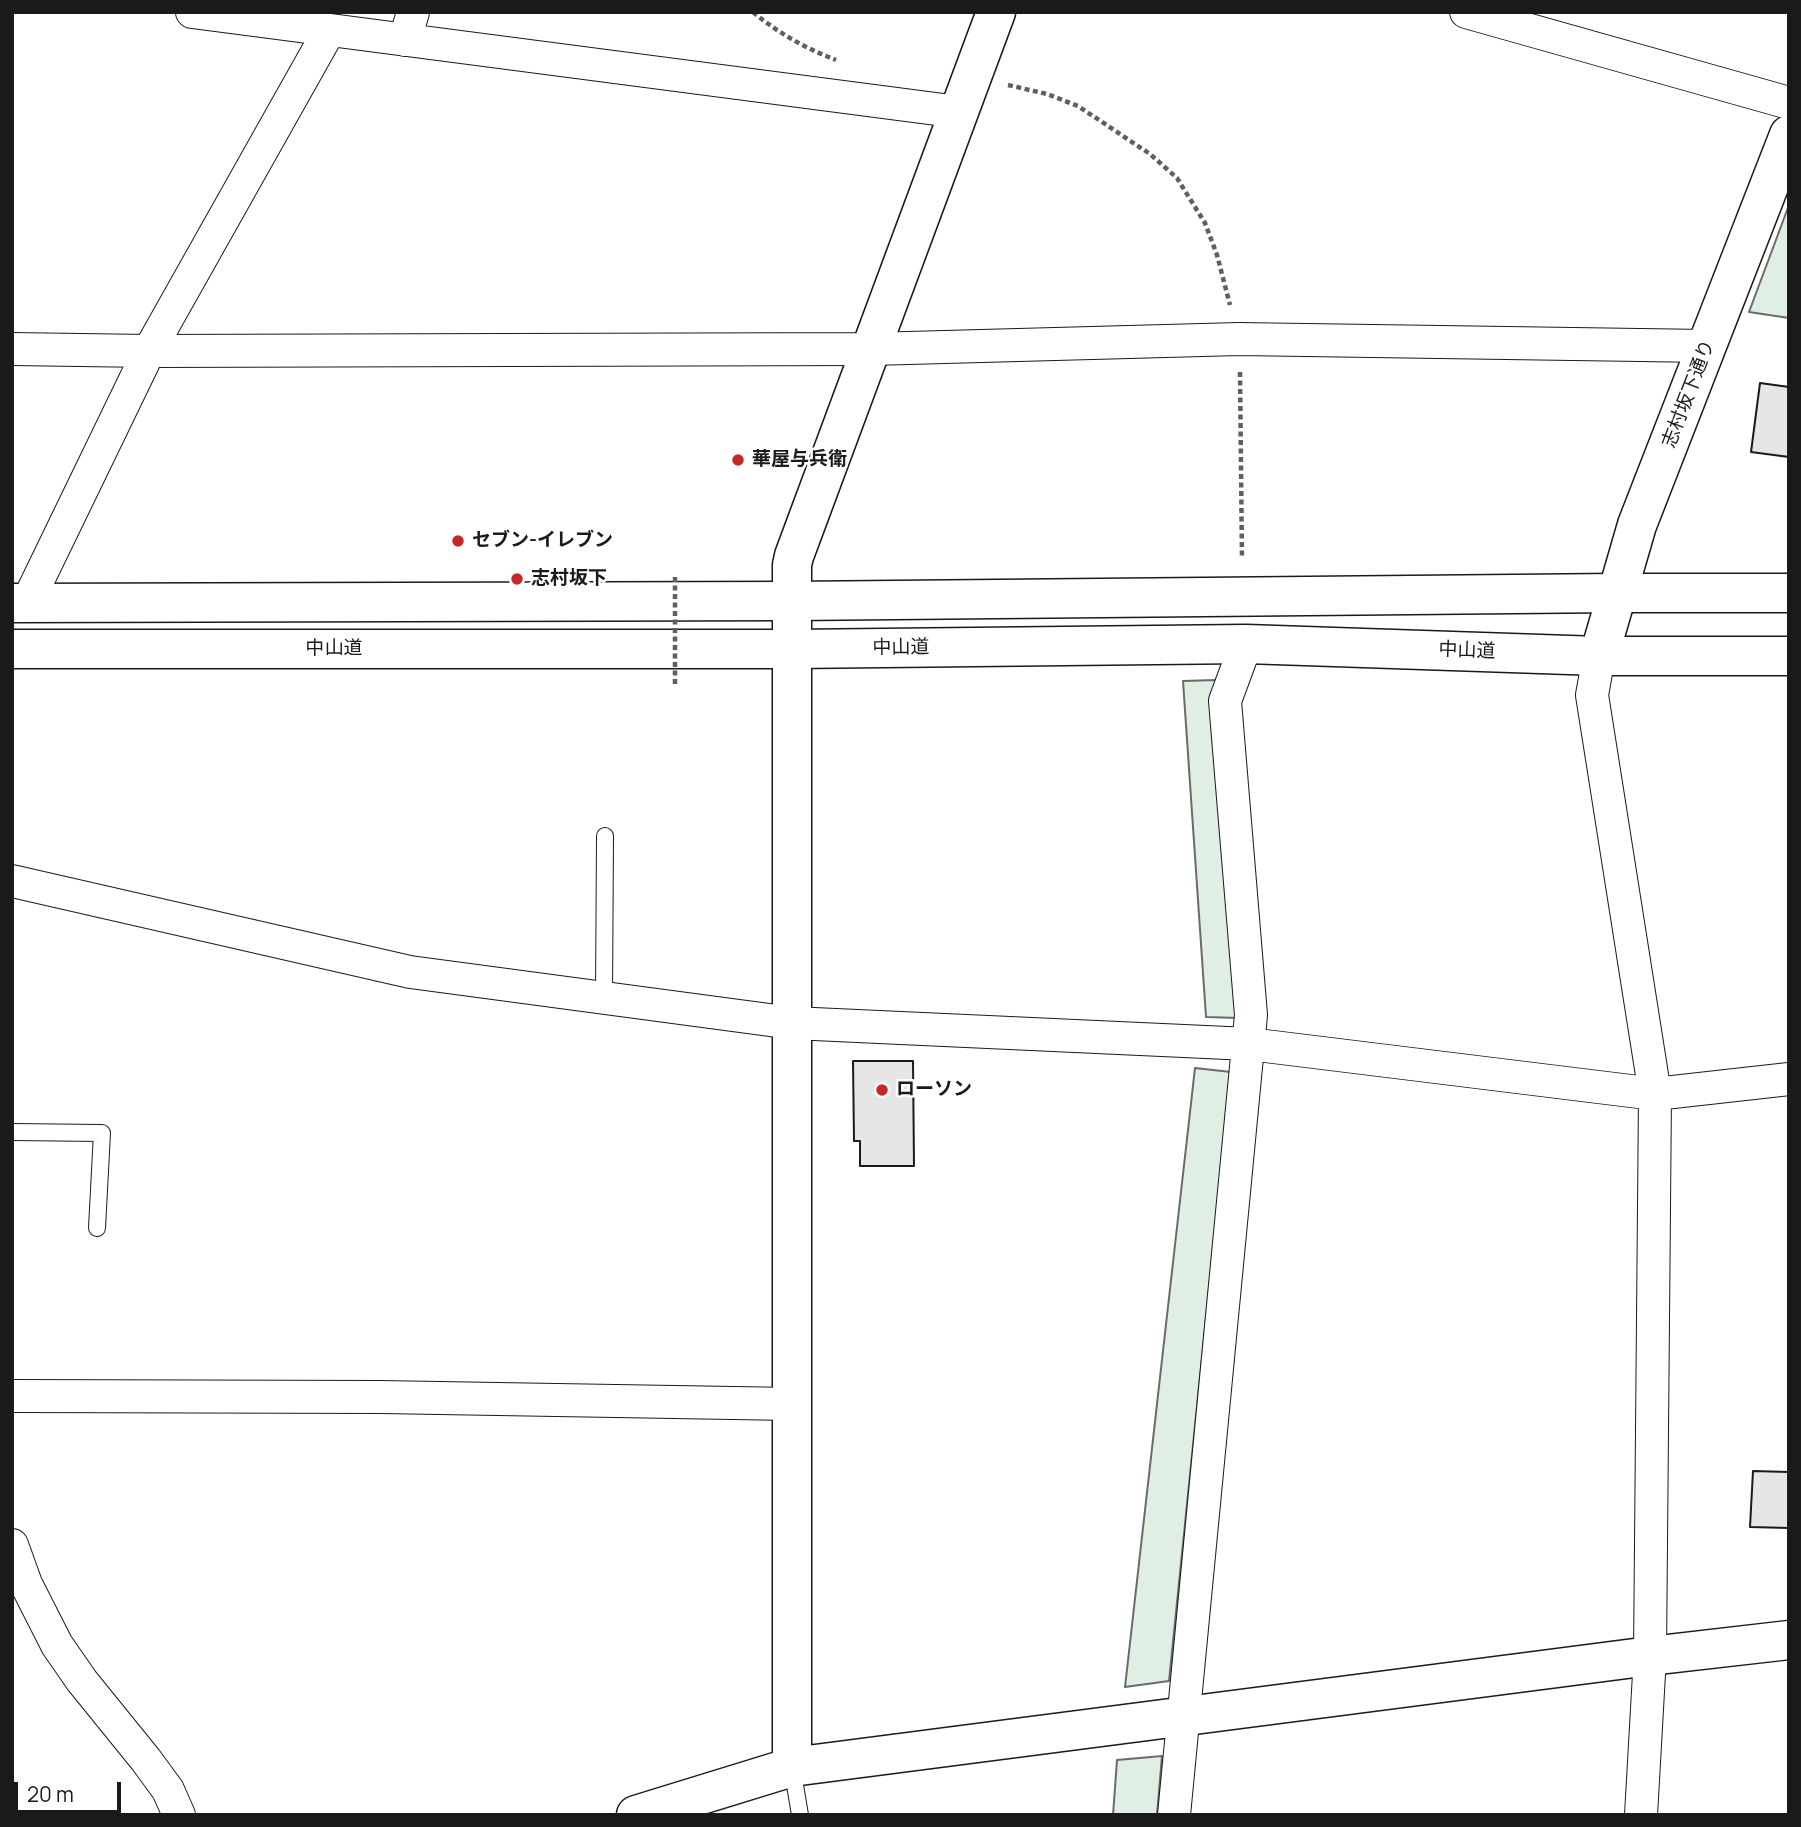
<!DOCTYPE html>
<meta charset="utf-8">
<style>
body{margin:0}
#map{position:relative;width:1801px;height:1827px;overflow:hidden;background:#fff;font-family:Manrope,sans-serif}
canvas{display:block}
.frame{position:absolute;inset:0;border:14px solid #1a1a1a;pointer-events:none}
.scale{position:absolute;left:14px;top:1782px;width:107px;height:32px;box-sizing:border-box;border:4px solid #1a1a1a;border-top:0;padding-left:9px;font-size:21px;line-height:24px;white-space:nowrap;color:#1a1a1a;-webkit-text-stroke:5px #fff;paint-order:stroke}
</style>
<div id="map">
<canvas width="1801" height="1827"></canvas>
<div class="frame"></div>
<div class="scale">20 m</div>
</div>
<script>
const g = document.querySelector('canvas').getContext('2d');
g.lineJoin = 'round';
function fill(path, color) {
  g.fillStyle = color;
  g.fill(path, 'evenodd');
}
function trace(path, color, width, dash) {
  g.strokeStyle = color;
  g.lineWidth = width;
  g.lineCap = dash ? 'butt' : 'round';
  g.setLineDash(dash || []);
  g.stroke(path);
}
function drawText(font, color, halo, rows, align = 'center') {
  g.font = font + ' Manrope,"Noto Sans JP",sans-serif';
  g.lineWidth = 5;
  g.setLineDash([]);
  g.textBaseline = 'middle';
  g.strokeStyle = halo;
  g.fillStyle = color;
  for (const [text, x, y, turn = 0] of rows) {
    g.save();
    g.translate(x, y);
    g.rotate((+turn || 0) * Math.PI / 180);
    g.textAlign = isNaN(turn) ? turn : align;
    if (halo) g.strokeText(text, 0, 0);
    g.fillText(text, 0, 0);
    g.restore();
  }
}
const green = new Path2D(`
 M 1789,205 L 1789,318 L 1749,312 Z
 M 1216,680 L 1238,1018 L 1206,1017 L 1183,681 Z
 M 1195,1068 L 1231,1072 L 1169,1681 L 1125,1687 Z
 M 1162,1756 L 1157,1815 L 1113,1815 L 1117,1760 Z`);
fill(green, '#e0efe3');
trace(green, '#6a6a6a', 2);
const building = new Path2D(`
 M 1760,383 L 1789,387 L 1789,457 L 1751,452 Z
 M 853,1061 L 913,1061 L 914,1166 L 860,1166 L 860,1141 L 854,1141 Z
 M 1753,1471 L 1789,1472 L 1789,1528 L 1750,1527 Z`);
fill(building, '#e6e6e6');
trace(building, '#1a1a1a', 2);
const lane = new Path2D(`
 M 604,998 L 605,836
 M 12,1132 L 102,1133 L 97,1228
 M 792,1767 L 800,1815`);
const street = new Path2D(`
 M 192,12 L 959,112
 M 1466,12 L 1789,103
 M 405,40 L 413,12
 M 12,349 L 149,351 L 871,349 L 1239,339 L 1707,346
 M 27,603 L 149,351 L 329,31
 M 1599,656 L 1592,695 L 1655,1094 L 1650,1656 L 1641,1815
 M 12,881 L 410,972 L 792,1023 L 1249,1044 L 1655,1094 L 1789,1079
 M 12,1396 L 380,1397 L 792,1404
 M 12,1545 L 26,1584 L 57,1645 L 82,1681 L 146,1760 L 168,1790 L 179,1815
 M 1174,1815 L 1251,1015 L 1225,701 L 1246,644`);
const secondary = new Path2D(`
 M 1599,656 L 1637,525 L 1789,135
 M 792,1767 L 792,565 L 794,556 L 996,12
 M 636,1815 L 792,1767 L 1650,1656 L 1789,1640`);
const highway = new Path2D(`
 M 12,603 L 792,601 L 1617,593 L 1789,593
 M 12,649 L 793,649 L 1246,644 L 1599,656 L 1789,656`);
trace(lane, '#1a1a1a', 18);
trace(street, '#1a1a1a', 34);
trace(secondary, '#1a1a1a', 41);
trace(highway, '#1a1a1a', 41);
trace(new Path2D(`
 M 753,12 C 778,33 805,48 836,60
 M 1008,85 L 1047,94 L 1078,106 L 1150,154 L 1177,178 L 1205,223 L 1217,255 L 1230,305
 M 1240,372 L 1242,559`), '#5f5f5f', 4.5, [5, 3.5]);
trace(lane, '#fff', 16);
trace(street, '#fff', 32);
trace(secondary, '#fff', 38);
trace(highway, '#fff', 38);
trace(new Path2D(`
 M 675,684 L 675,574`), '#5f5f5f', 4.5, [5, 3.5]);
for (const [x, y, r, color] of [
 [738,460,7,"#c62828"],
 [458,541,7,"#c62828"],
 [517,579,7,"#c62828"],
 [882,1090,7,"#c62828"]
]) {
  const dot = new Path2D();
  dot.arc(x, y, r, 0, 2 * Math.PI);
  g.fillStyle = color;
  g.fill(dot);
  trace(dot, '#fff', 2.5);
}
drawText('19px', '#1a1a1a', '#fff', [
 ["志村坂下通り",1689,394,-69],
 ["中山道",901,648,-1],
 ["中山道",334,649],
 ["中山道",1467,651,2]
]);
drawText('bold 19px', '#1a1a1a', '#fff', [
 ["華屋与兵衛",752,460],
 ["セブン-イレブン",472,541],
 ["志村坂下",531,579],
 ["ローソン",896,1090]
], 'left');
</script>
